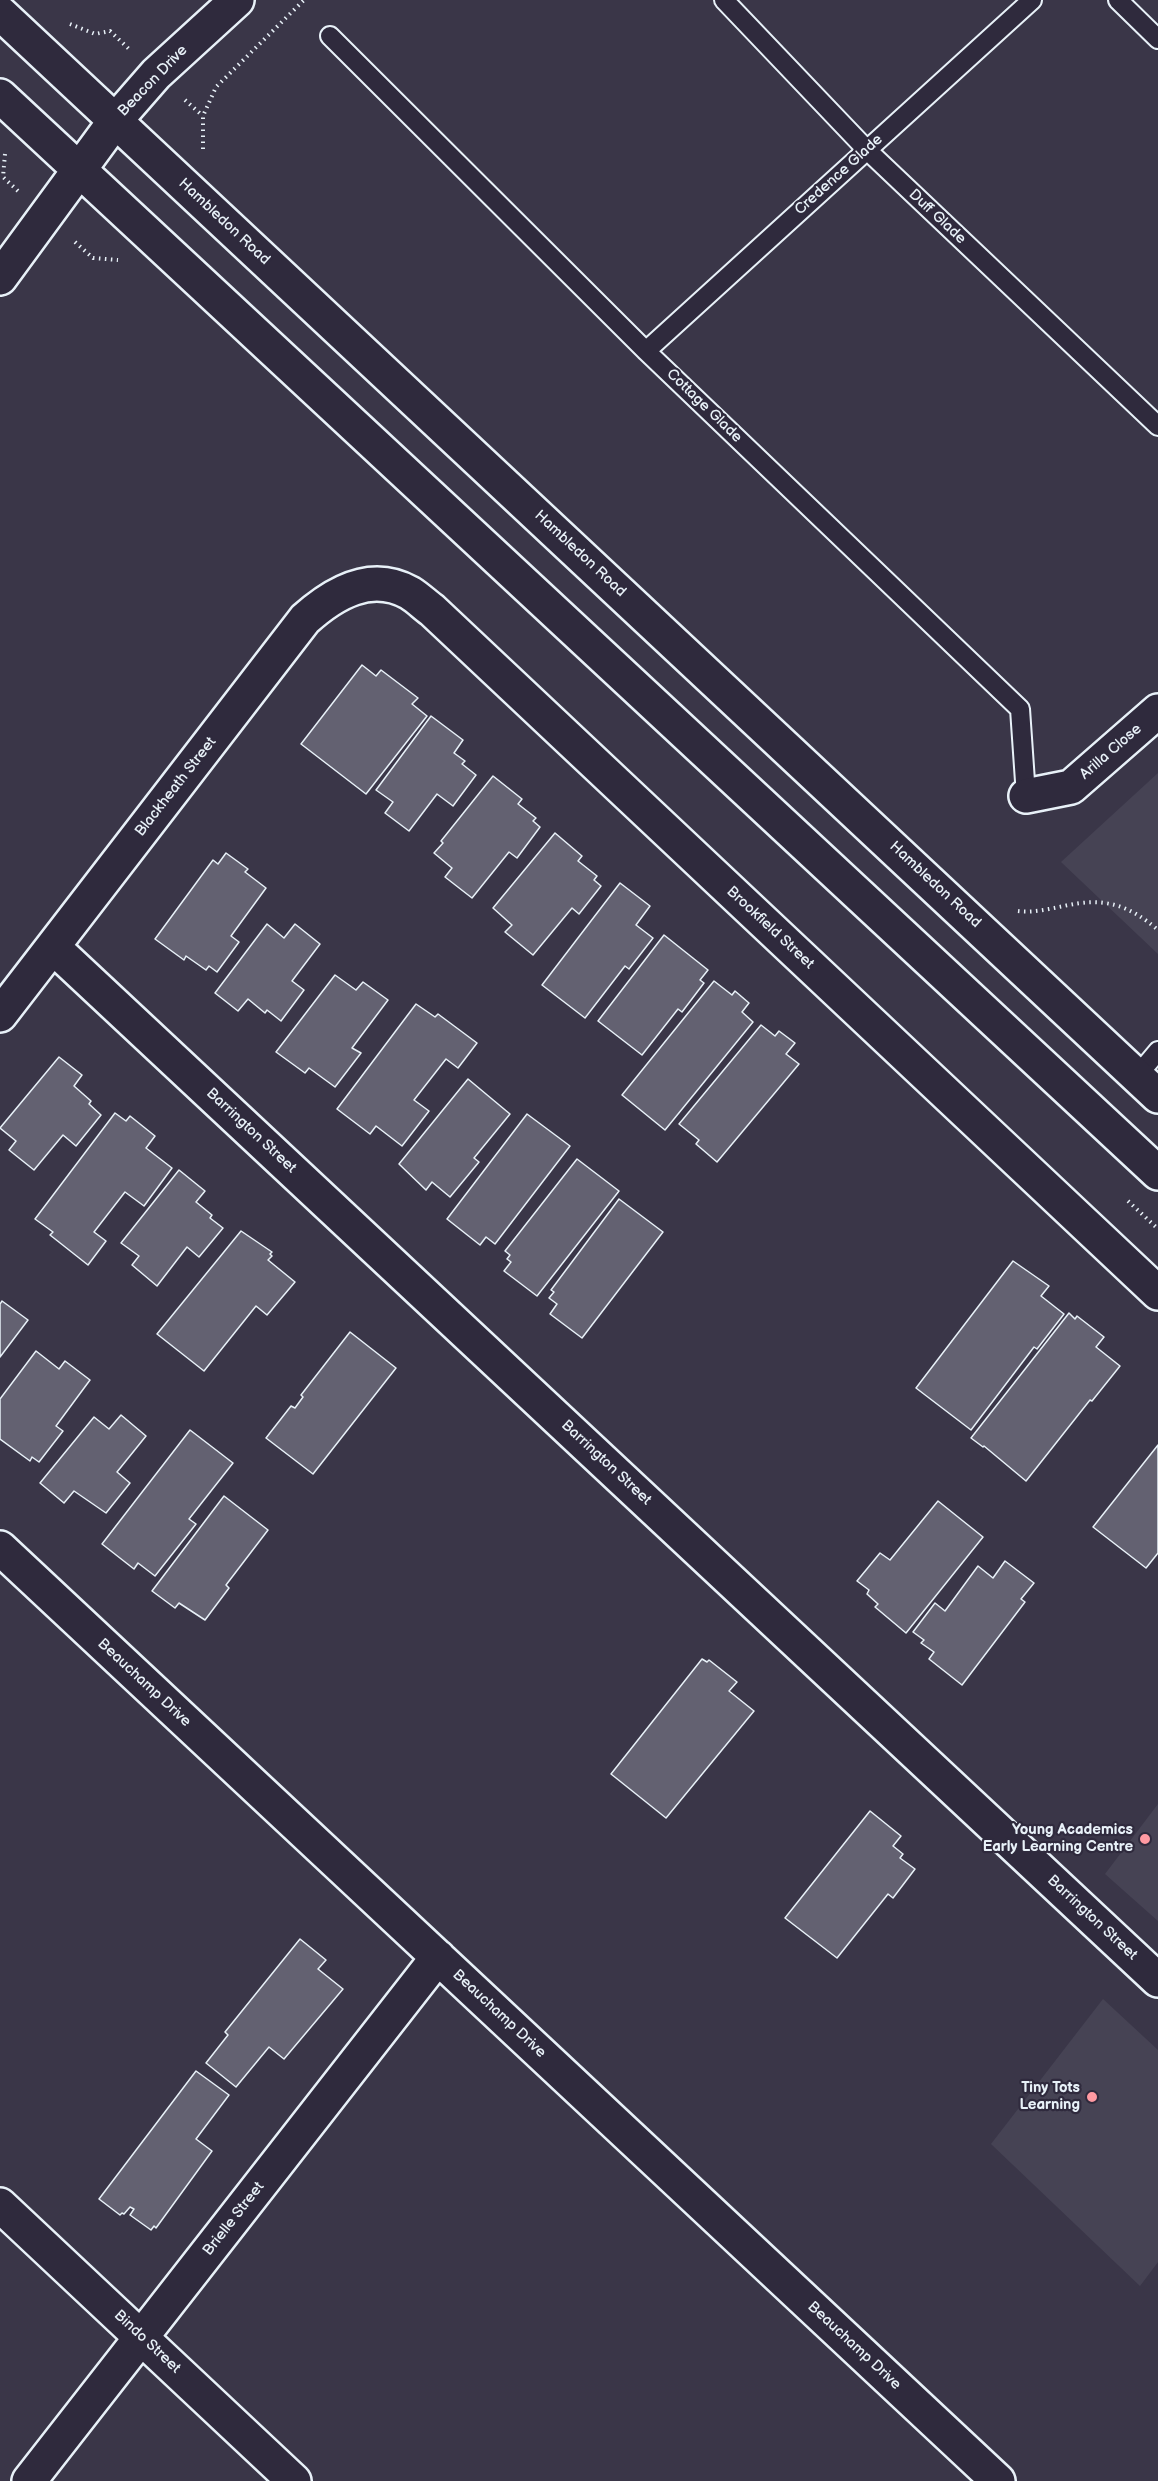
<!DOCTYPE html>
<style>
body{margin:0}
canvas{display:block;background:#3a3648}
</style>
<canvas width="1158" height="2481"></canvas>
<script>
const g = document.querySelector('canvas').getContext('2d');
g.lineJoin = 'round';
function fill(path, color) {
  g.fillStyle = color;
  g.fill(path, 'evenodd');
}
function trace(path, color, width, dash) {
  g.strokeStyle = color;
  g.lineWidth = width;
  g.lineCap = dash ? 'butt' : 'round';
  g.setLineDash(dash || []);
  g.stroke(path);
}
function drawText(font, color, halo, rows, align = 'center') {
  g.font = font + ' "Balsamiq Sans",sans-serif';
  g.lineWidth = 4.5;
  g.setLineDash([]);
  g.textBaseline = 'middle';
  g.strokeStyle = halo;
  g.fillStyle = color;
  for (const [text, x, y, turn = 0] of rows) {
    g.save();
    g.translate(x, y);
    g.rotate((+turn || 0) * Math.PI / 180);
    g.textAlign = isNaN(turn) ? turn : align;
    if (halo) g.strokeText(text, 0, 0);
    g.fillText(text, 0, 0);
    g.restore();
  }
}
fill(new Path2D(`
 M 1158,773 L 1158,954 L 1061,862 Z
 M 1158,1804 L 1158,1921 L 1105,1874 Z
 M 1103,1999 L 1158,2050 L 1158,2262 L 1140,2286 L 991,2144 Z`), '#464354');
const building = new Path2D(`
 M 362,665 L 376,676 L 381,670 L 418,698 L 412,704 L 427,716 L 366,794 L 301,744 Z
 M 431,716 L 463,740 L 454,753 L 465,761 L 462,764 L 476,775 L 453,806 L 437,794 L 409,831 L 385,813 L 393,802 L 376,790 Z
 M 493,776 L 522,799 L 518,804 L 536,818 L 533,821 L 540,827 L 517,858 L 509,852 L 472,898 L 445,877 L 452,868 L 434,853 L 443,843 L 441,841 Z
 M 555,833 L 582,856 L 578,861 L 597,876 L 594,880 L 601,886 L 579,914 L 572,908 L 533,955 L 505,932 L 512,925 L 493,908 Z
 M 226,853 L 248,869 L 245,872 L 266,888 L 231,936 L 239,942 L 217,972 L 209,966 L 206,970 L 186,956 L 184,960 L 155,939 L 213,860 L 218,864 Z
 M 620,883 L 650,906 L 636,925 L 653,938 L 629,969 L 625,966 L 585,1018 L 542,985 Z
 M 267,924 L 284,938 L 295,924 L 320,944 L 292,981 L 304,990 L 281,1021 L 267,1010 L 265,1013 L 248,999 L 238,1011 L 215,993 Z
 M 664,935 L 708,970 L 700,980 L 704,983 L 682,1012 L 678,1009 L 642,1055 L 598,1021 Z
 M 335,975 L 356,990 L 363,982 L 388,1000 L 352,1048 L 361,1053 L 335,1087 L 309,1068 L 305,1073 L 276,1052 Z
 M 714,981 L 732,995 L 735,991 L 749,1003 L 742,1012 L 753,1022 L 665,1130 L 622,1095 Z
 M 416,1004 L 435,1017 L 438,1014 L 477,1043 L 458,1068 L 446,1059 L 414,1100 L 429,1111 L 402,1146 L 376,1126 L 370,1134 L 337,1109 Z
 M 761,1025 L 775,1036 L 779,1031 L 795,1043 L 786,1054 L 799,1064 L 717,1162 L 696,1144 L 699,1140 L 679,1124 Z
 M 59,1057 L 82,1075 L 74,1086 L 91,1101 L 89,1104 L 101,1115 L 76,1146 L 63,1135 L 34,1170 L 9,1150 L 16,1141 L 0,1128 Z
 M 468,1079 L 510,1114 L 474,1158 L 479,1162 L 450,1197 L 432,1182 L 426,1190 L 399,1164 Z
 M 115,1113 L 126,1121 L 130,1116 L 155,1136 L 146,1148 L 172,1168 L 144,1206 L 125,1192 L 94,1232 L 106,1241 L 88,1265 L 50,1235 L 53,1232 L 35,1219 Z
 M 527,1114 L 570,1146 L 495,1244 L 486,1237 L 480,1245 L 447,1219 Z
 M 577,1159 L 619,1191 L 537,1296 L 504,1271 L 511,1262 L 507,1259 L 510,1255 L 505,1251 Z
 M 179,1170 L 205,1191 L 196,1202 L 212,1215 L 210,1218 L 223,1228 L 199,1257 L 187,1247 L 157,1286 L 132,1265 L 139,1256 L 121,1243 Z
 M 619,1199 L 663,1232 L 582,1338 L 550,1314 L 557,1304 L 549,1298 L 554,1292 L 551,1290 Z
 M 241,1231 L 272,1252 L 270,1254 L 272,1256 L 268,1260 L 295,1282 L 267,1315 L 256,1306 L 204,1371 L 157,1334 Z
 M 1013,1261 L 1049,1286 L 1041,1296 L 1064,1314 L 1037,1349 L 1034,1347 L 971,1430 L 916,1388 Z
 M 2,1301 L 28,1320 L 0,1357 L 0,1304 Z
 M 1069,1313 L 1075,1319 L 1077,1316 L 1104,1337 L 1096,1347 L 1120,1366 L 1092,1401 L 1090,1400 L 1026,1481 L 984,1446 L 983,1447 L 971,1438 Z
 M 350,1332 L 396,1368 L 313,1474 L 266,1438 L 291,1406 L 295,1408 L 303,1397 L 301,1395 Z
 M 36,1351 L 59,1369 L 65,1361 L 90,1380 L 56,1426 L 63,1431 L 39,1462 L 32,1457 L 30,1461 L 0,1439 L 0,1399 Z
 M 121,1415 L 146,1436 L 117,1472 L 130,1483 L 106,1513 L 74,1491 L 64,1503 L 40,1483 L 94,1417 L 109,1429 Z
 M 190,1430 L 233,1463 L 189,1519 L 196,1524 L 155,1576 L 138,1563 L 134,1569 L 102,1544 Z
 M 1158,1445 L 1158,1553 L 1146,1568 L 1093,1527 Z
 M 224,1496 L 268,1530 L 226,1585 L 229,1588 L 205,1620 L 179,1603 L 175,1608 L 152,1591 Z
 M 938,1501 L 983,1537 L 906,1633 L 875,1607 L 878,1604 L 867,1594 L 869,1590 L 857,1581 L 880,1553 L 890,1560 Z
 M 1005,1561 L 1034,1583 L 1021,1599 L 1025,1602 L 962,1685 L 929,1659 L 934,1652 L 921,1643 L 924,1640 L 913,1632 L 935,1603 L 945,1611 L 978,1566 L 993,1578 Z
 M 702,1659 L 707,1662 L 709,1660 L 737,1682 L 729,1691 L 754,1711 L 666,1818 L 611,1774 Z
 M 870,1811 L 901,1836 L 893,1846 L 903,1854 L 900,1858 L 915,1869 L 893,1898 L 888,1894 L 837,1958 L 785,1918 Z
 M 300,1939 L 326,1960 L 318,1969 L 343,1989 L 284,2059 L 269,2047 L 236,2087 L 206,2063 L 228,2035 L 225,2032 Z
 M 196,2071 L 229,2095 L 196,2139 L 212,2151 L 156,2228 L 154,2226 L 151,2230 L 130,2215 L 134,2209 L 130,2207 L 124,2214 L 122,2213 L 120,2215 L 99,2199 Z`);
fill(building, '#636171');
trace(building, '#e8f1f8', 1.5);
const lane = new Path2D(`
 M 724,0 L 867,150 L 1158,426
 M 1118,0 L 1158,39
 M 330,36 L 646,351 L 1020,709 L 1026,796
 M 646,351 L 1032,0
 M 1137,1076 L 1158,1051`);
const street = new Path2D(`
 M 1026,796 L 1071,787 L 1158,711
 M 53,947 L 1158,1980
 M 0,1015 L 305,619 C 334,593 371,571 410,593 C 418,598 425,605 432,610 L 1158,1293
 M 0,1548 L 998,2481
 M 0,2205 L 294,2481
 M 29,2481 L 438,1957`);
const secondary = new Path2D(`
 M 0,13 L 1158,1096
 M 0,96 L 1158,1173
 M 0,278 L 115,121 L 156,74 L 237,0`);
trace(lane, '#e8f1f8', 22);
trace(street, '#e8f1f8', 38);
trace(secondary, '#e8f1f8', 38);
trace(new Path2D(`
 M 70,24 L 95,34 L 110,31 L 129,49
 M 185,100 L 203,116
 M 203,149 L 203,116 L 216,87 L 304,0
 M 5,154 L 3,177 L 18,191
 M 75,242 L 93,258 L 118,260
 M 1018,911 C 1033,913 1049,909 1064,906 C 1103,897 1128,904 1158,930
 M 1128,1201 L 1158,1229`), '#e8f1f8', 4, [1.5, 4.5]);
trace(lane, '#2f2a3d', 18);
trace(street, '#2f2a3d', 33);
trace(secondary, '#2f2a3d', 33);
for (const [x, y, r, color] of [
 [1145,1839,6,"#ff9aa2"],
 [1092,2097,6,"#ff9aa2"]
]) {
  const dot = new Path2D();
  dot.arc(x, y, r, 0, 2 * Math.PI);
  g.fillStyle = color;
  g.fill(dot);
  trace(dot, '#2f2a3d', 2);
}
drawText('15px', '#e8f1f8', '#2f2a3d', [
 ["Beacon Drive",153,81,-46],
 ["Credence Glade",839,175,-42],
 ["Duff Glade",937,217,43],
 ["Hambledon Road",224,222,43],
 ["Cottage Glade",704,406,44],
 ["Hambledon Road",580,554,43],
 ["Arilla Close",1111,752,-41],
 ["Blackheath Street",176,787,-52],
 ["Hambledon Road",935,885,43],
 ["Brookfield Street",770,928,43],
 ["Barrington Street",251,1131,43],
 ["Barrington Street",606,1463,43],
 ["Beauchamp Drive",144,1683,43],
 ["Barrington Street",1092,1918,43],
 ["Beauchamp Drive",499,2014,43],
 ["Brielle Street",234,2219,-52],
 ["Bindo Street",147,2342,43],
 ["Beauchamp Drive",854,2346,43]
]);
drawText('bold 15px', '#e8f1f8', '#2f2a3d', [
 ["Young Academics",1133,1830],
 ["Early Learning Centre",1133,1847],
 ["Tiny Tots",1080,2088],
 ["Learning",1080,2105]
], 'right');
</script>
